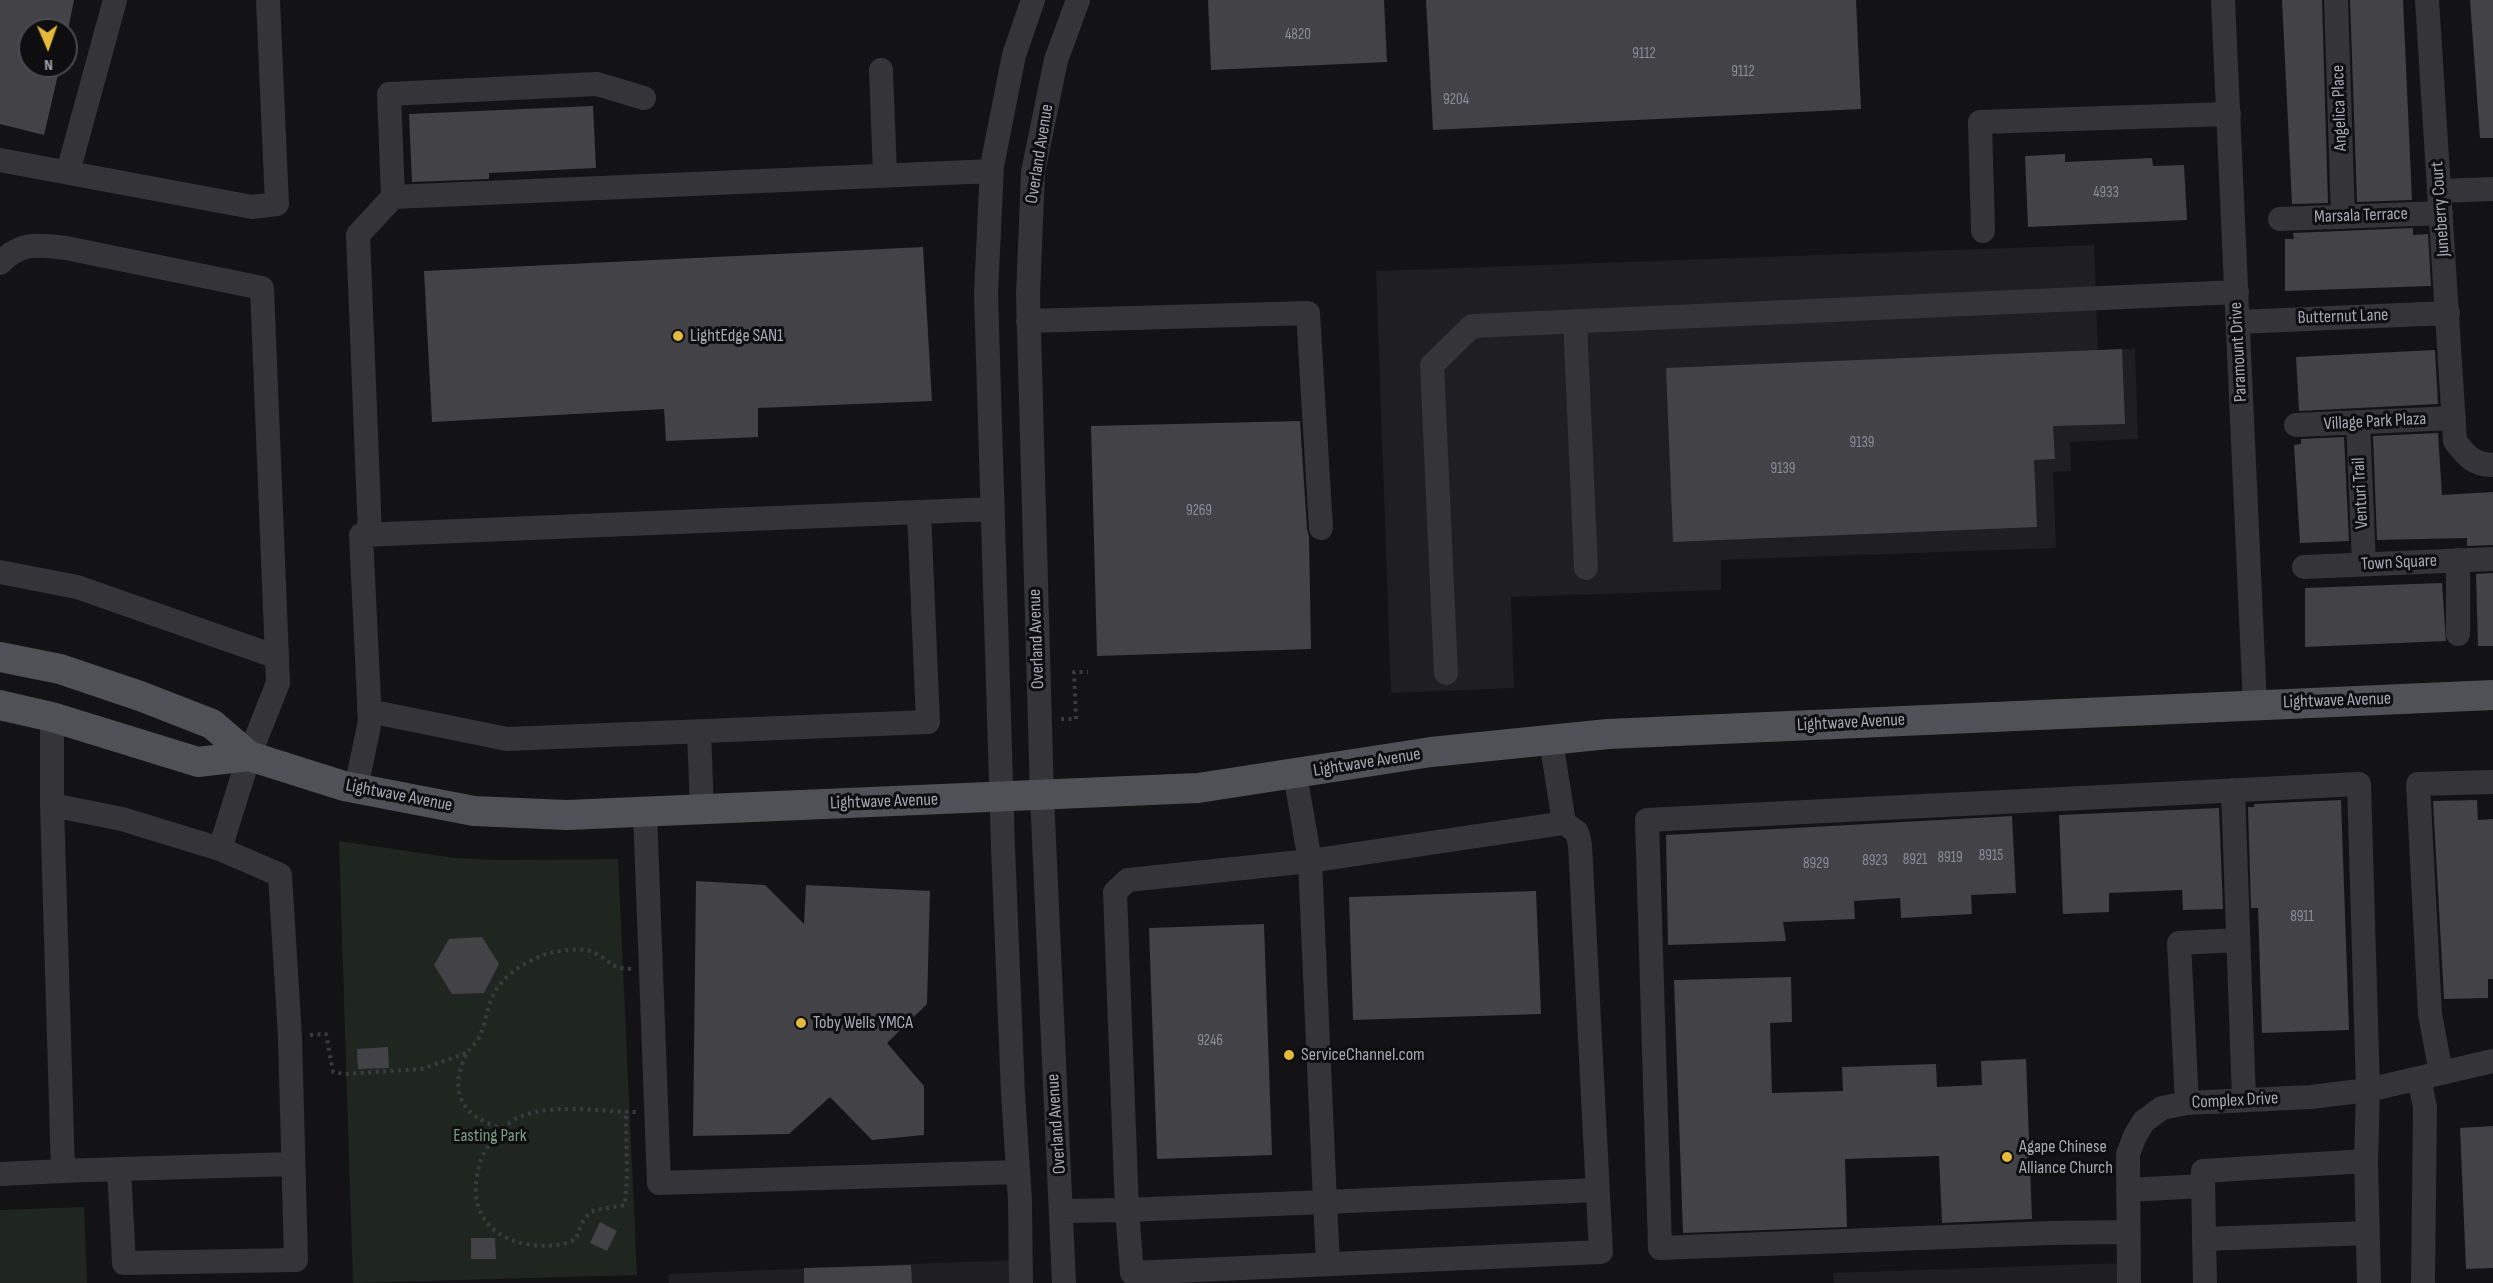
<!DOCTYPE html>
<style>
body{margin:0}
#map{position:relative;width:2493px;height:1283px;overflow:hidden;background:#131214;font-family:"Sofia Sans Condensed",sans-serif}
canvas{display:block}
.north{position:absolute;left:18px;top:18px;width:60px;height:60px;box-sizing:border-box;background:#0e0d0f;border:2px solid #4a4b51;border-radius:50%;rotate:178deg;font-size:16px;font-weight:700;line-height:24px;text-align:center;color:#a5a8b3}
.north::after{content:'';display:block;margin:auto;width:21px;height:27px;background:#e3ba3b;clip-path:polygon(50% 0,100% 100%,50% 72%,0 100%)}
</style>
<div id="map">
<canvas width="2493" height="1283"></canvas>
<div class="north">N</div>
</div>
<script>
const g = document.querySelector('canvas').getContext('2d');
g.lineJoin = 'round';
function fill(path, color) {
  g.fillStyle = color;
  g.fill(path, 'evenodd');
}
function trace(path, color, width, dash) {
  g.strokeStyle = color;
  g.lineWidth = width;
  g.lineCap = dash ? 'butt' : 'round';
  g.setLineDash(dash || []);
  g.stroke(path);
}
function drawText(font, color, halo, rows, align = 'center') {
  g.font = font + ' "Sofia Sans Condensed",sans-serif';
  g.lineWidth = 6;
  g.setLineDash([]);
  g.textBaseline = 'middle';
  g.strokeStyle = halo;
  g.fillStyle = color;
  for (const [text, x, y, turn = 0] of rows) {
    g.save();
    g.translate(x, y);
    g.rotate((+turn || 0) * Math.PI / 180);
    g.textAlign = isNaN(turn) ? turn : align;
    if (halo) g.strokeText(text, 0, 0);
    g.fillText(text, 0, 0);
    g.restore();
  }
}
fill(new Path2D(`
 M 2094,245 L 2098,350 L 2135,349 L 2138,439 L 2070,442 L 2071,471 L 2053,472 L 2056,548 L 1721,560 L 1721,590 L 1511,597 L 1514,688 L 1391,693 L 1376,271 Z
 M 1012,1260 L 1014,1283 L 669,1283 L 668,1274 Z
 M 2121,1263 L 2121,1283 L 1834,1283 L 1833,1273 Z`), '#1f1f21');
fill(new Path2D(`
 M 339,841 L 455,858 L 498,860 L 618,859 L 637,1275 L 353,1283 Z
 M 84,1207 L 87,1283 L 0,1283 L 0,1210 Z`), '#1f2620');
fill(new Path2D(`
 M 0,0 L 74,0 L 68,30 L 30,30 L 30,66 L 60,66 L 44,135 L 0,124 Z
 M 1208,0 L 1384,0 L 1387,62 L 1211,70 Z
 M 1426,0 L 1856,0 L 1861,109 L 1433,130 Z
 M 2282,0 L 2322,0 L 2328,203 L 2292,204 Z
 M 2350,0 L 2403,0 L 2412,200 L 2357,202 Z
 M 2470,0 L 2493,0 L 2493,138 L 2480,138 Z
 M 593,106 L 596,168 L 489,173 L 489,179 L 412,182 L 409,114 Z
 M 2065,154 L 2065,162 L 2152,158 L 2153,166 L 2184,165 L 2187,220 L 2028,227 L 2025,156 Z
 M 2413,228 L 2413,235 L 2428,234 L 2431,286 L 2285,291 L 2285,239 L 2294,239 L 2293,233 Z
 M 923,247 L 932,401 L 758,408 L 758,437 L 666,441 L 664,409 L 432,422 L 424,271 Z
 M 2122,349 L 2125,424 L 2053,426 L 2055,459 L 2034,460 L 2037,527 L 1673,542 L 1666,368 Z
 M 2435,350 L 2438,404 L 2299,411 L 2296,357 Z
 M 1300,421 L 1307,529 L 1309,536 L 1311,649 L 1097,656 L 1091,426 Z
 M 2438,433 L 2442,495 L 2493,492 L 2493,545 L 2467,546 L 2467,538 L 2377,540 L 2373,436 Z
 M 2344,437 L 2349,541 L 2300,543 L 2294,445 L 2301,444 L 2301,439 Z
 M 2493,573 L 2493,646 L 2478,646 L 2476,574 Z
 M 2442,583 L 2446,641 L 2305,647 L 2305,588 Z
 M 2341,800 L 2349,1030 L 2262,1033 L 2258,908 L 2251,908 L 2248,807 L 2254,807 L 2254,804 Z
 M 2477,800 L 2478,820 L 2493,819 L 2493,979 L 2488,979 L 2488,998 L 2444,999 L 2433,801 Z
 M 2219,808 L 2223,909 L 2183,910 L 2182,890 L 2109,893 L 2109,912 L 2063,914 L 2059,815 Z
 M 2012,816 L 2016,893 L 1971,895 L 1972,914 L 1901,918 L 1900,898 L 1854,901 L 1855,919 L 1783,922 L 1786,941 L 1668,945 L 1666,835 Z
 M 696,881 L 765,885 L 804,924 L 806,885 L 930,891 L 927,1004 L 887,1043 L 924,1086 L 924,1135 L 872,1140 L 830,1097 L 789,1134 L 693,1136 Z
 M 1536,891 L 1541,1014 L 1353,1020 L 1349,897 Z
 M 1264,924 L 1272,1155 L 1157,1159 L 1149,928 Z
 M 482,937 L 499,964 L 484,993 L 452,994 L 434,965 L 449,939 Z
 M 1791,977 L 1792,1022 L 1770,1023 L 1772,1093 L 1843,1091 L 1842,1067 L 1936,1064 L 1937,1087 L 1982,1085 L 1981,1061 L 2026,1059 L 2032,1219 L 1942,1223 L 1939,1156 L 1845,1159 L 1847,1227 L 1683,1233 L 1674,980 Z
 M 388,1047 L 389,1068 L 358,1069 L 357,1049 Z
 M 2493,1126 L 2493,1268 L 2466,1269 L 2460,1128 Z
 M 600,1222 L 617,1231 L 607,1251 L 590,1243 Z
 M 471,1238 L 495,1238 L 496,1259 L 471,1259 Z
 M 911,1265 L 912,1283 L 804,1283 L 804,1268 Z`), '#424247');
trace(new Path2D(`
 M 1061,719 L 1076,719 L 1074,672 L 1088,672
 M 631,969 C 609,968 613,962 595,953 C 583,947 563,950 550,953 C 527,960 500,976 491,1000 C 486,1012 485,1027 478,1039 C 475,1044 470,1048 467,1053 C 447,1091 462,1118 502,1128 C 508,1124 515,1118 522,1116 C 554,1103 601,1112 636,1112
 M 310,1035 L 326,1034 L 333,1072 L 345,1074 L 422,1069 L 466,1053
 M 502,1128 C 495,1138 485,1149 481,1160 C 467,1201 481,1235 526,1244 C 543,1247 561,1247 576,1239 C 588,1204 592,1212 625,1205 L 627,1177 L 626,1112`), '#3a3b3f', 4, [3, 4.5]);
trace(new Path2D(`
 M 2223,0 L 2255,705
 M 2336,0 L 2343,217
 M 2427,0 L 2455,441 C 2466,456 2474,465 2493,465
 M 881,70 L 885,175
 M 0,160 L 252,207 L 277,204 L 268,0
 M 68,172 L 115,0
 M 2440,191 L 2493,189
 M 393,197 L 389,94 L 597,84 L 644,98
 M 2280,219 L 2441,213
 M 1983,231 L 1980,122 L 2229,114
 M 0,263 C 22,241 38,245 66,248 L 262,288 L 278,683 L 249,756 L 220,849 L 280,875 L 290,1037 L 296,1260 L 124,1263 L 119,1169 L 63,1171 L 52,805 L 52,717
 M 1028,321 L 1308,313 L 1321,528
 M 1575,321 L 1586,568
 M 2238,322 L 2448,313
 M 2358,422 L 2364,564
 M 2296,425 L 2454,418
 M 370,534 L 358,235 L 393,197 L 992,171
 M 2458,560 L 2458,634
 M 2304,567 L 2493,559
 M 0,572 L 77,587 L 277,657
 M 1446,673 L 1432,365 L 1472,326 L 2237,292
 M 369,711 L 507,739 L 928,722 L 919,512
 M 699,731 L 702,810
 M 1295,774 L 1310,861 L 1564,823 L 1551,740
 M 356,788 L 370,721 L 361,535 L 993,509
 M 2233,790 L 2244,1100
 M 52,805 L 122,819 L 220,849
 M 645,812 L 659,1183 L 1018,1172
 M 2441,1073 L 2430,1014 L 2418,784 L 2493,782
 M 2419,1078 L 2425,1107 L 2423,1283
 M 2187,1103 L 2179,943 L 2238,940
 M 119,1169 L 293,1164
 M 0,1174 L 63,1171
 M 2128,1190 L 2203,1186
 M 1062,1211 L 1127,1210 L 1115,892 L 1128,880 L 1310,861 L 1325,1202 L 1127,1210 L 1132,1273 L 1601,1252 L 1580,845 L 1577,832 L 1564,823
 M 2128,1232 L 2051,1233 L 1660,1248 L 1647,820 L 2359,784 L 2368,1090 L 2366,1161
 M 2367,1233 L 2204,1239 L 2203,1171 L 2366,1161 L 2369,1283
 M 2204,1239 L 2205,1283
 M 1328,1264 L 1325,1202 L 1597,1190
 M 1021,1283 L 1020,1200 L 1013,1094 L 1003,847 L 986,294 L 992,166 L 1014,55 L 1033,0
 M 1064,1283 L 1042,796 L 1028,295 L 1033,172 L 1056,60 L 1078,0
 M 2129,1283 L 2128,1154 L 2135,1136 L 2144,1121 L 2162,1108 L 2187,1103 L 2311,1097 L 2368,1090 L 2493,1061`), '#343439', 24);
trace(new Path2D(`
 M 0,657 L 60,669 L 140,696 L 212,724 L 249,756 L 344,786 L 474,811 L 567,815 L 1198,788 L 1431,752 L 1608,734 L 2493,695
 M 0,705 L 52,717 L 198,762 L 249,756`), '#505157', 30);
for (const [x, y, r, color] of [
 [678,336,6,"#e3ba3b"],
 [801,1023,6,"#e3ba3b"],
 [1289,1055,6,"#e3ba3b"],
 [2007,1157,6,"#e3ba3b"]
]) {
  const dot = new Path2D();
  dot.arc(x, y, r, 0, 2 * Math.PI);
  g.fillStyle = color;
  g.fill(dot);
  trace(dot, '#0e0d0f', 2);
}
drawText('15px', '#8c8e98', null, [
 ["4820",1298,35],
 ["9112",1644,54],
 ["9112",1743,72],
 ["9204",1456,100],
 ["4933",2106,193],
 ["9139",1862,443],
 ["9139",1783,469],
 ["9269",1199,511],
 ["8915",1991,856],
 ["8919",1950,858],
 ["8921",1915,860],
 ["8923",1875,861],
 ["8929",1816,864],
 ["8911",2302,917],
 ["9246",1210,1041]
]);
drawText('18px', '#a5a8b3', '#0e0d0f', [
 ["Angelica Place",2340,108,-92],
 ["Overland Avenue",1040,154,-81],
 ["Juneberry Court",2441,209,-94],
 ["Marsala Terrace",2361,216,-2],
 ["Butternut Lane",2343,317,-2],
 ["Paramount Drive",2239,352,-93],
 ["Village Park Plaza",2375,422,-3],
 ["Venturi Trail",2361,493,-93],
 ["Town Square",2399,563,-3],
 ["Overland Avenue",1037,639,-92],
 ["Lightwave Avenue",2337,701,-2],
 ["Lightwave Avenue",1851,723,-3],
 ["Lightwave Avenue",1367,763,-9],
 ["Lightwave Avenue",399,796,11],
 ["Lightwave Avenue",884,802,-2],
 ["Complex Drive",2235,1101,-3],
 ["Overland Avenue",1057,1124,-94]
]);
drawText('18px', '#a5a8b3', '#0e0d0f', [
 ["LightEdge SAN1",690,336],
 ["Toby Wells YMCA",813,1023],
 ["ServiceChannel.com",1301,1055],
 ["Agape Chinese",2019,1147],
 ["Alliance Church",2019,1168]
], 'left');
drawText('18px', '#7d9d82', '#0e0d0f', [
 ["Easting Park",490,1136]
]);
</script>
